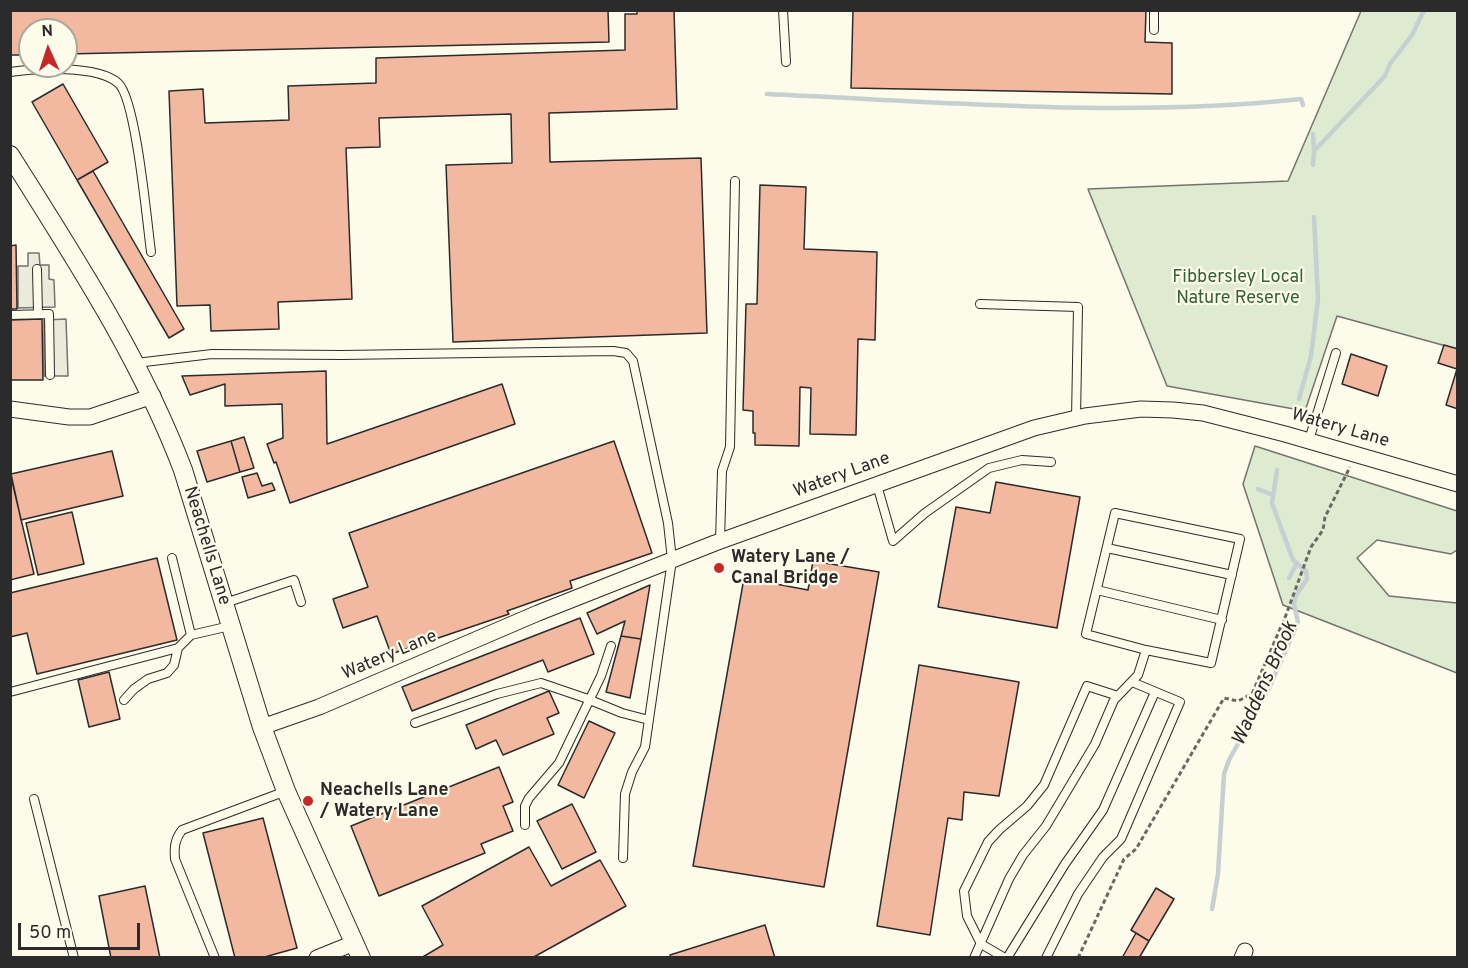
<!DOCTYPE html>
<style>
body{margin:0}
#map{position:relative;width:1468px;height:968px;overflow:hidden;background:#fdfbea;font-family:Overpass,sans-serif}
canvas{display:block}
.frame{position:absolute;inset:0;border:12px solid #2b2b2b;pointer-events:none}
.north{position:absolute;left:18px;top:18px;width:60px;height:60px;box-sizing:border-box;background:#fdfbea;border:2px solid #a9a89e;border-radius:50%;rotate:357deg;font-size:16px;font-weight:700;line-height:24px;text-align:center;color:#2b2b2b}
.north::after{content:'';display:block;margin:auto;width:21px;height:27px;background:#c62828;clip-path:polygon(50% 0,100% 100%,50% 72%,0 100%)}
.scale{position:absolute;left:18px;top:923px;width:122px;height:27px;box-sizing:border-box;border:3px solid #2b2b2b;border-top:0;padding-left:8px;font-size:18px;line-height:21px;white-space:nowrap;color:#2b2b2b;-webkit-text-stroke:4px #fdfbea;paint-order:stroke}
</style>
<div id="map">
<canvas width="1468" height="968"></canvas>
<div class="frame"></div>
<div class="north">N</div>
<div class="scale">50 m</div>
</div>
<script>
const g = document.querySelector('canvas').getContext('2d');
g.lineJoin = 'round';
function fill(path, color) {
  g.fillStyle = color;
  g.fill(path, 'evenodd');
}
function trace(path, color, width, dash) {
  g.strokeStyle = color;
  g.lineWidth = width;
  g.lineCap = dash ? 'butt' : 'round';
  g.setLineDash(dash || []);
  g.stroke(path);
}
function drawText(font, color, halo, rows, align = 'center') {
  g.font = font + ' Overpass,sans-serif';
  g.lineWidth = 4.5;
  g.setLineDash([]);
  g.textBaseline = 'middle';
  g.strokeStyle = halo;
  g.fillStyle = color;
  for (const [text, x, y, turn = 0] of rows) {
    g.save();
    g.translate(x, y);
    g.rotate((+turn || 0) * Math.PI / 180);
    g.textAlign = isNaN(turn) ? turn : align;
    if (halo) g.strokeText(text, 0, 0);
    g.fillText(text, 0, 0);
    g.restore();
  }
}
const green = new Path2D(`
 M 1361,11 L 1457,11 L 1457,349 L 1337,316 L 1305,411 L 1167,386 L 1088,189 L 1288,181 Z
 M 1255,446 L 1457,511 L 1457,550 L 1451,554 L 1377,540 L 1357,558 L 1389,596 L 1457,603 L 1457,673 L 1283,605 L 1243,484 Z`);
fill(green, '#deebd1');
trace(green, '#74746e', 1.5);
const parking = new Path2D(`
 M 28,253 L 39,253 L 40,265 L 49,265 L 49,279 L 54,280 L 55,307 L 18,308 L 18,266 L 28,266 Z
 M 66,319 L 68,376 L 44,376 L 44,320 Z`);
fill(parking, '#eceadb');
trace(parking, '#74746e', 1.5);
trace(new Path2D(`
 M 767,94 C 944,102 1124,118 1301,99 L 1303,105
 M 1313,134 L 1314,151
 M 1313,165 L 1314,151 L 1385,76 L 1390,64 L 1412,35 L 1424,10
 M 1299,399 L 1311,356 L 1318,299 L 1314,217
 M 1258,489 L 1273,495
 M 1289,578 L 1297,563
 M 1212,909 L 1218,874 L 1224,774 L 1229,760 L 1269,688 L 1298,622 L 1294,604 L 1295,597 L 1307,579 L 1306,571 L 1293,560 L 1272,503 L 1277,470`), '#c7d0d0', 4.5);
const building = new Path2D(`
 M 10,10 L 608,10 L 609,42 L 66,54 L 66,30 L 30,30 L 30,55 L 10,55 Z
 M 637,10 L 674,10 L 677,109 L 549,113 L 550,162 L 701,158 L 707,333 L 453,342 L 446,165 L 512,163 L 511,114 L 379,118 L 380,147 L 346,148 L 352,299 L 278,302 L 279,329 L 211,331 L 210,305 L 177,306 L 169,91 L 203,89 L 205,123 L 289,120 L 288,86 L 376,83 L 376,58 L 625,50 L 625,14 L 637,14 Z
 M 853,10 L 1146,10 L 1145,42 L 1172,43 L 1172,94 L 851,88 Z
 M 63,84 L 108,162 L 77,180 L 32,102 Z
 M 93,171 L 184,329 L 169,338 L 77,180 Z
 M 760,185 L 806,187 L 804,249 L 877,252 L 875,340 L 858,339 L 856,435 L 810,434 L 811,388 L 800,387 L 799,446 L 755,445 L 755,433 L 753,433 L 753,411 L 743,410 L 746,304 L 757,304 Z
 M 16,245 L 17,309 L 10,309 L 10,246 Z
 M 42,319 L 43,380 L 10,380 L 10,320 Z
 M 1444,345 L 1458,349 L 1458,409 L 1446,405 L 1457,369 L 1438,363 Z
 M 1351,354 L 1387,366 L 1378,396 L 1342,384 Z
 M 326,371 L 327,444 L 502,384 L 515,424 L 290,503 L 276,462 L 274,463 L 267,444 L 283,438 L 282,404 L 225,406 L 225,384 L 190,395 L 182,376 Z
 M 244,437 L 254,468 L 240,472 L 231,441 Z
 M 231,441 L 240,472 L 207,482 L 197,451 Z
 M 614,441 L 652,553 L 570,581 L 572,588 L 507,611 L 509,614 L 391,654 L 377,616 L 343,628 L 333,599 L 368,587 L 349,533 Z
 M 112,451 L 123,496 L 21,520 L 11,474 Z
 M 10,473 L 34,574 L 10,580 Z
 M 257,473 L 262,486 L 272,483 L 275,490 L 248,498 L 242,477 Z
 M 996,482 L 1080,497 L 1057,628 L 938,607 L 956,507 L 990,513 Z
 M 72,512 L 84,564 L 38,575 L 26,523 Z
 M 157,558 L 177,640 L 37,674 L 27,633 L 10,637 L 10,593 Z
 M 813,561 L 879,572 L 824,887 L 693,866 L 744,578 L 808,590 Z
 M 650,585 L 641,639 L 621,636 L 625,621 L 597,634 L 587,613 Z
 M 580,618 L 594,654 L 548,672 L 543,660 L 412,711 L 402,687 Z
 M 621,636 L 641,639 L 630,698 L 606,692 Z
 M 919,665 L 1019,682 L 999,796 L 964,792 L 962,820 L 948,818 L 930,935 L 877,926 Z
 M 109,672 L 120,719 L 89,727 L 78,680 Z
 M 549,691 L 559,713 L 547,718 L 554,734 L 503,755 L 496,740 L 476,749 L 466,725 Z
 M 589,721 L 615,733 L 584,798 L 558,785 Z
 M 499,767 L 513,802 L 503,806 L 513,831 L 481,844 L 485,853 L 379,896 L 351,826 Z
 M 572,804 L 596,852 L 562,869 L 537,821 Z
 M 263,818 L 297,948 L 261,958 L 235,958 L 203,833 Z
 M 529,847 L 551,886 L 600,860 L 626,906 L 532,958 L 421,958 L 443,945 L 422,906 Z
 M 145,886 L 160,958 L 111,958 L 99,896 Z
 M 1156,888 L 1174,899 L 1149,941 L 1131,930 Z
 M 765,925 L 775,958 L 671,958 L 670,955 Z
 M 1136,933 L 1149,941 L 1139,958 L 1122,958 Z`);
fill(building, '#f2b8a0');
trace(building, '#2b2b2b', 1.5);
const service = new Path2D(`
 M 783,10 L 786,62
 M 1154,30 L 1154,10
 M 10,72 C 36,68 98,65 118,83 C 136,98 147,222 151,252
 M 37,269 L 38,314
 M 980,304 L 1078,307 L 1076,418
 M 10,315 L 49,314 L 50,375
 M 136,363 L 212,354 L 342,355 L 613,351 L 626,353 L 633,361 L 668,523 L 672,560 L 645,747 L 632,772 L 625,794 L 623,858
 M 1309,440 L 1336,353
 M 877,485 L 893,541 L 925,513 L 989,468 L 1022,460 L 1051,462
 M 1115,513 L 1240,539 L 1211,663 L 1146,650 L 1086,634 Z
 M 720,541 L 722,471 L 730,447 L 735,181
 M 1107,548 L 1232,575
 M 172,558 L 191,635 L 230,626
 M 1097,590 L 1222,620
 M 225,603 L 294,580 L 301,602
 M 10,692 L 178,648
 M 124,700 L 134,689 L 148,679 L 167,673 L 174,665 L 178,648 L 191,635
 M 415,723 L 497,694 L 541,683 L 585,698 L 622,713 L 649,720
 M 34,799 L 74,958
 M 525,825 L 525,806 L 529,798 L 559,763 L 601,676 L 611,646
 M 215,958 L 175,859 C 174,847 175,839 182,830 L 286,791
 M 974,958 L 1009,879 L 1023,855 L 1046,826 L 1095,744 L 1114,700 L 1138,675 L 1146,650
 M 1005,958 L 981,944 L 967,916 L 964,891 L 988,842 L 999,830 L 1027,806 L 1044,785 L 1087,686 L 1118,696
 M 1007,958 L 1065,864 L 1103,810 L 1155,692
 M 1046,958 L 1078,894 L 1103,857 L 1121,839 L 1180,702 L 1132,682`);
const minor = new Path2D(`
 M 10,409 L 69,417 L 90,417 L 153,396
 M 262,727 L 319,707 L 538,613 L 715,543 L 1034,428 L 1085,416 L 1141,409 L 1173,410 L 1203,413 L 1285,434 L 1458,484
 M 317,958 L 354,943
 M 1242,958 L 1245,951`);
const tertiary = new Path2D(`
 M 10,155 C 74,257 140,357 183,470 L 262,727 L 286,791 L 361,958`);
trace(service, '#2b2b2b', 10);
trace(minor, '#2b2b2b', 17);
trace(tertiary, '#2b2b2b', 20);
trace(new Path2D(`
 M 1078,958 L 1124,859 L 1136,849 L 1224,698 L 1238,701 L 1252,694 L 1286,615 L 1311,547 L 1323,530 L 1325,517 L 1350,467`), '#6a6964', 3, [4.5, 3]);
trace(service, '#fdfbea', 8);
trace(minor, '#fdfbea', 15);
trace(tertiary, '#fdfbea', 18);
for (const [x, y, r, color] of [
 [719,568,6,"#c62828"],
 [308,801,6,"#c62828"]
]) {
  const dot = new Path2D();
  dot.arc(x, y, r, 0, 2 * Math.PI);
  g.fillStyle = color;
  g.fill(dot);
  trace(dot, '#fdfbea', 2);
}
drawText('18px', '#34623c', '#fdfbea', [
 ["Fibbersley Local",1238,278],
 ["Nature Reserve",1238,299]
]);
drawText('18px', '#2b2b2b', '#fdfbea', [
 ["Watery Lane",1340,429,16],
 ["Watery Lane",842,476,-20],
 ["Neachells Lane",206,546,73],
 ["Watery Lane",390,656,-23]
]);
drawText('bold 18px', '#2b2b2b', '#fdfbea', [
 ["Watery Lane /",731,558],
 ["Canal Bridge",731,579],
 ["Neachells Lane",320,791],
 ["/ Watery Lane",320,812]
], 'left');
drawText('italic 20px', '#2b2b2b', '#fdfbea', [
 ["Waddens Brook",1266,684,-66]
]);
</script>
